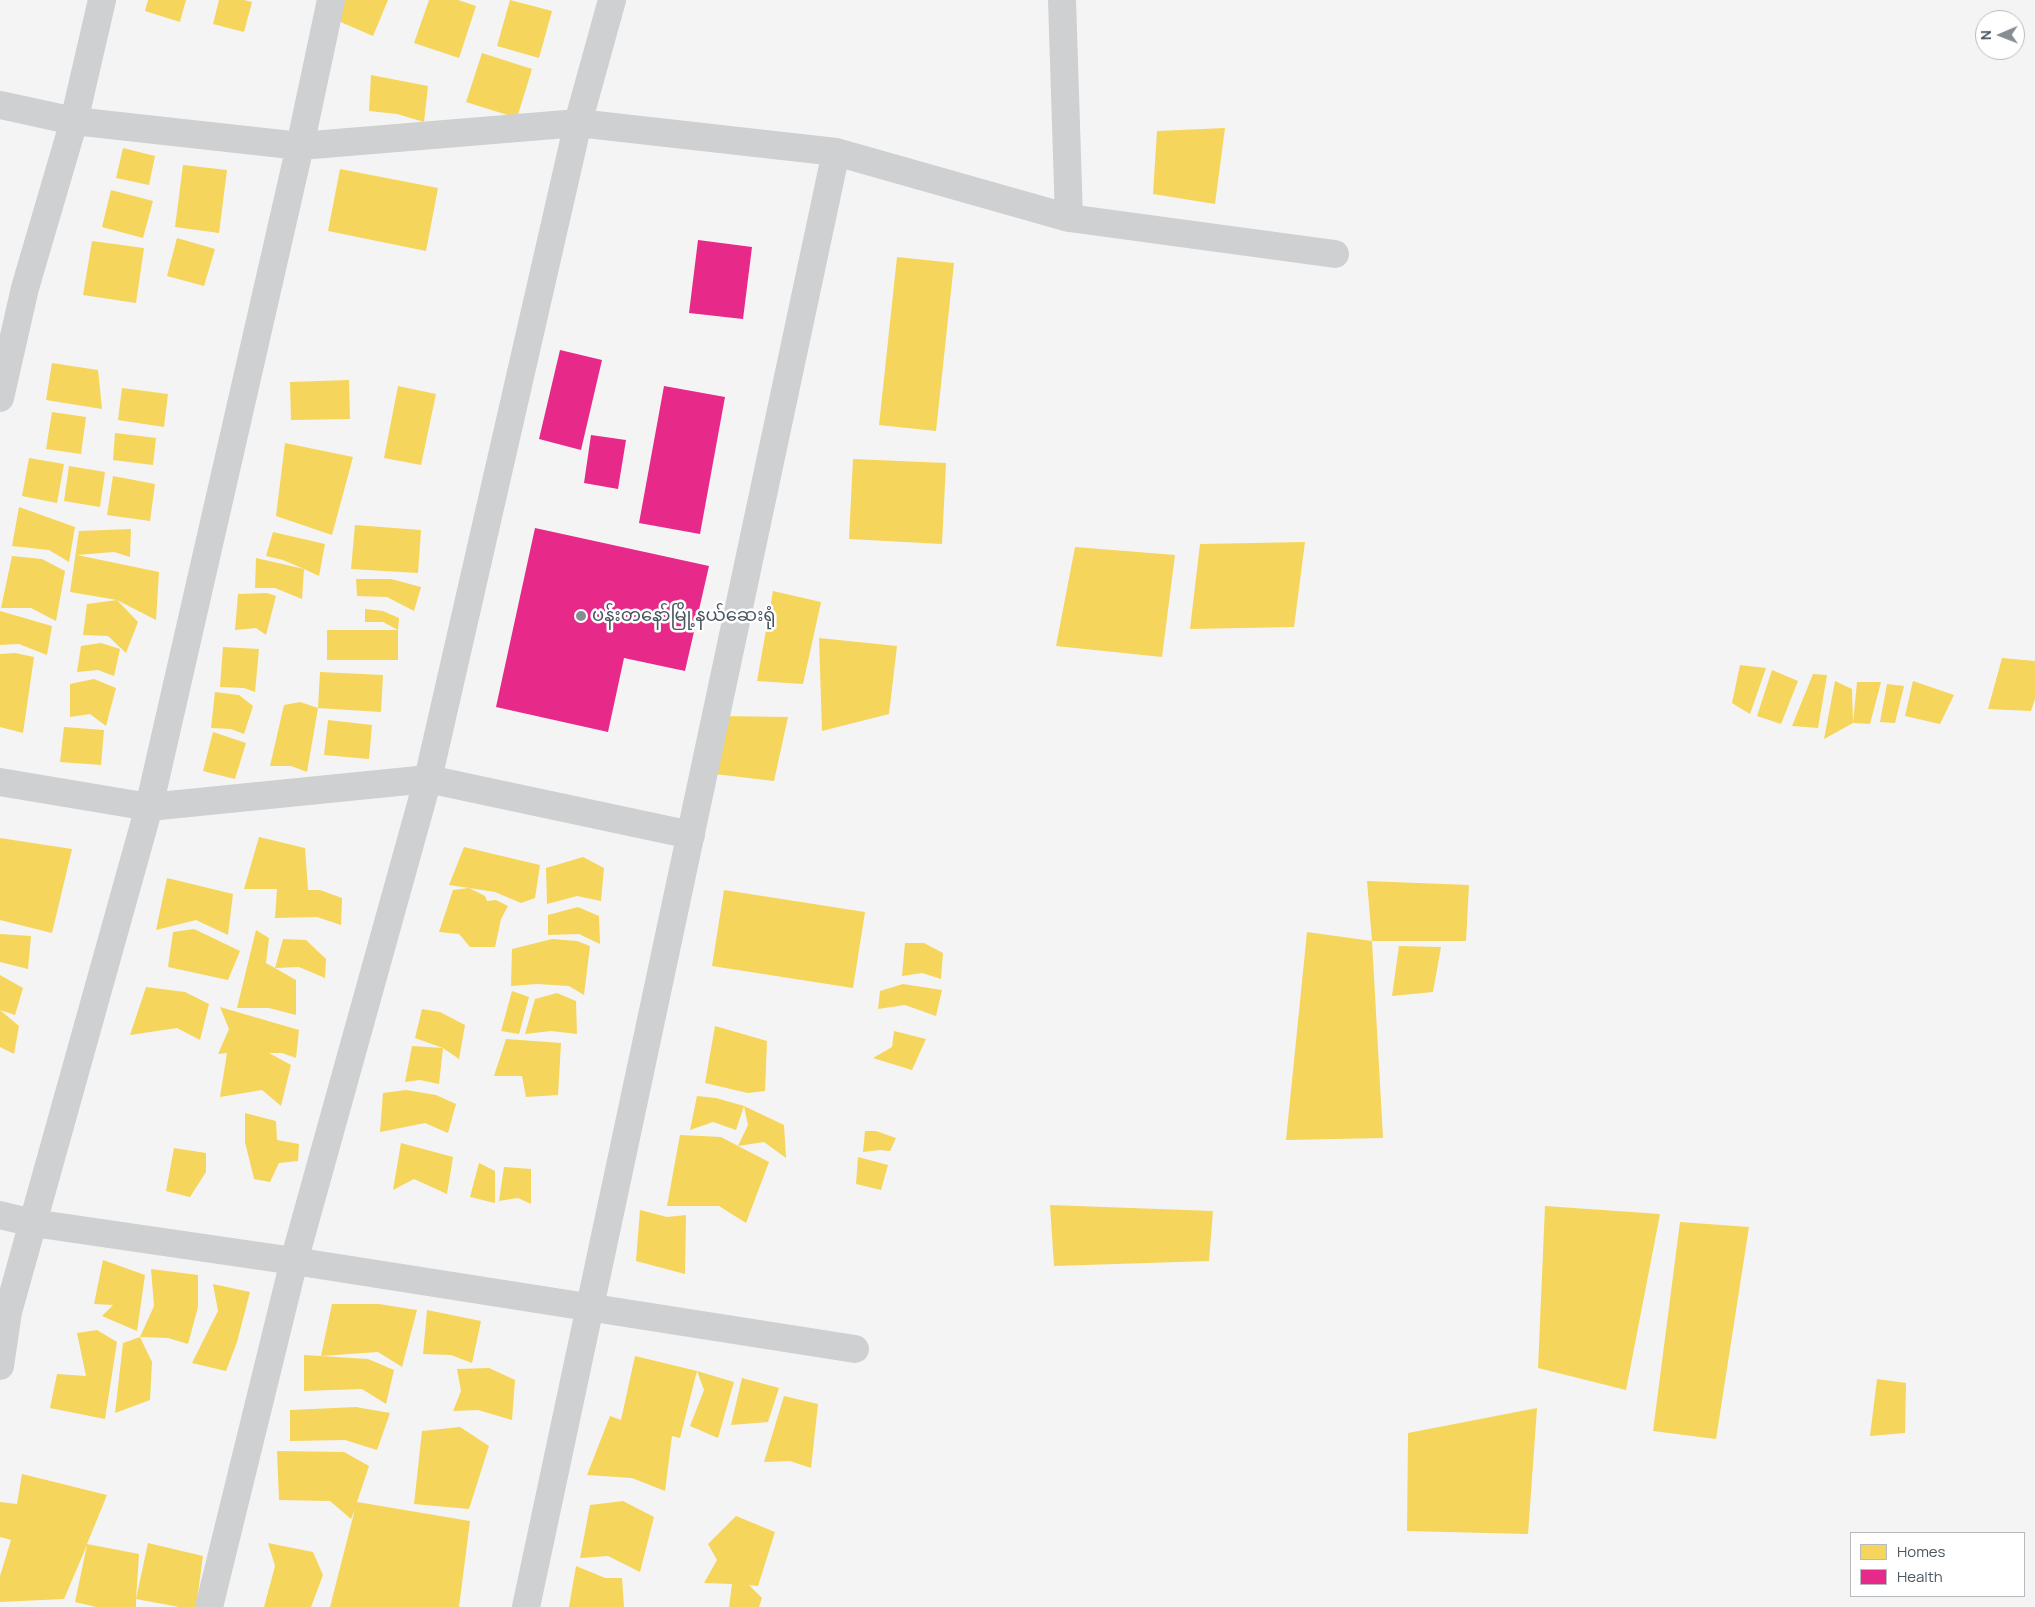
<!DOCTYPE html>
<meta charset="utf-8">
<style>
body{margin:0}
#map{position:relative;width:2035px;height:1607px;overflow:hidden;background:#f4f4f4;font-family:Manrope,sans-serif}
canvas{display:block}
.legend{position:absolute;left:1850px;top:1532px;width:175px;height:65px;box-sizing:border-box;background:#fff;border:1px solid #b7bbc0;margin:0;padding:6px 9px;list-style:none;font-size:15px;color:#4a5661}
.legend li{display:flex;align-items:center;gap:10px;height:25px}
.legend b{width:25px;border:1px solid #b7bbc0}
.north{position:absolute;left:1975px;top:10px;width:50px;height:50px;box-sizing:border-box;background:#fff;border:1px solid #b7bbc0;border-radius:50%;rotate:269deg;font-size:14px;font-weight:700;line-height:20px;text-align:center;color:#4a5661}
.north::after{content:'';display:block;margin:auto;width:18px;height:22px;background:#868d94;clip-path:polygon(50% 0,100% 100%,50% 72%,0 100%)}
</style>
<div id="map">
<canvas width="2035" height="1607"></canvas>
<ul class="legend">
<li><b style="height:14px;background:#f6d55c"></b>Homes</li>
<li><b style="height:14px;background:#e7298a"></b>Health</li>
</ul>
<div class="north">N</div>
</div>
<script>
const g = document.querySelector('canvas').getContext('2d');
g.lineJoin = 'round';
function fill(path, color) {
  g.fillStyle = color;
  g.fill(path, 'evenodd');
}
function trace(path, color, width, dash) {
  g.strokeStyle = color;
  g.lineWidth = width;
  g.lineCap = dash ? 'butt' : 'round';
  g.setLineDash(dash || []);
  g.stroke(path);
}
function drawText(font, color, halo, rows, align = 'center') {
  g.font = font + ' Manrope,"Noto Sans Myanmar",sans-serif';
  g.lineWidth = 5;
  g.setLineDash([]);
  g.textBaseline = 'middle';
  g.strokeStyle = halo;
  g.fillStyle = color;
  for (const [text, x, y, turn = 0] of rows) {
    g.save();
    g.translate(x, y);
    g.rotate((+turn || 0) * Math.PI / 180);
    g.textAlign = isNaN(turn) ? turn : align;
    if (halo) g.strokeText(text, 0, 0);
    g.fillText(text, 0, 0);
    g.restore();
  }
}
fill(new Path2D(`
 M 148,0 L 186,0 L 180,22 L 145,11 Z
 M 219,0 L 244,0 L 252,2 L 244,32 L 213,24 Z
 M 336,0 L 388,0 L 373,36 L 329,17 Z
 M 429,0 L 458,0 L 476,6 L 459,58 L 414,43 Z
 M 510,0 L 552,11 L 539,58 L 497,46 Z
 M 482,53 L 532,69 L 517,118 L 466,102 Z
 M 371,75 L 428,86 L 424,122 L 397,114 L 369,111 Z
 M 1225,128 L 1215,204 L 1153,194 L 1157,131 Z
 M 123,148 L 155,156 L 149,185 L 116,178 Z
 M 183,165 L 227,170 L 219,233 L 175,227 Z
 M 340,169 L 438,188 L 426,251 L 328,231 Z
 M 111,190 L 153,201 L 143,238 L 102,227 Z
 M 177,238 L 215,249 L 204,286 L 167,276 Z
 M 92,241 L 144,248 L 136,303 L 83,295 Z
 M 897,257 L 954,263 L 936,431 L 879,425 Z
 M 52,363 L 98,370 L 102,409 L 46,400 Z
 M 349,380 L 350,419 L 291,420 L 290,382 Z
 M 398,386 L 436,394 L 421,465 L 384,458 Z
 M 122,388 L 168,394 L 164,427 L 118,420 Z
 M 52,412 L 86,417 L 81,454 L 46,449 Z
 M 115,433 L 156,438 L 153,465 L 113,460 Z
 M 285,443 L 353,457 L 332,535 L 276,516 Z
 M 29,458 L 64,464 L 57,503 L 22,496 Z
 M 853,459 L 946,463 L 942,544 L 849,539 Z
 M 69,466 L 105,472 L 100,507 L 64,501 Z
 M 113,476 L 155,484 L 150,521 L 107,515 Z
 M 19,507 L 75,527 L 69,562 L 49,550 L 12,546 Z
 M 355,525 L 421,530 L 418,573 L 351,569 Z
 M 131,529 L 130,557 L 114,552 L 77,555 L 159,572 L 156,620 L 117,600 L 70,592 L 79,531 Z
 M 273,532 L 325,544 L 319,576 L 304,569 L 302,599 L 275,588 L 255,588 L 256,558 L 304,569 L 283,560 L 266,556 Z
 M 1305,542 L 1294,627 L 1190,629 L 1200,544 Z
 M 1075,547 L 1175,555 L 1162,657 L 1056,646 Z
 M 12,556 L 42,559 L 65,571 L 56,621 L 31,608 L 1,608 Z
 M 356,579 L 391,579 L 421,587 L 414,611 L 387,597 L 357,596 Z
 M 773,591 L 821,602 L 803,684 L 757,681 Z
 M 267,593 L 276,596 L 266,635 L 256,628 L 235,630 L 238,594 Z
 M 117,600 L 138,622 L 126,653 L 108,636 L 83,635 L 87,604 Z
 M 365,609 L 383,611 L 399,618 L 398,630 L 383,622 L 365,622 Z
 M 0,611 L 52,626 L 47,655 L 19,644 L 0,645 Z
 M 327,630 L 398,630 L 398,660 L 327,660 Z
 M 819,638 L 897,646 L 889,714 L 822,731 Z
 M 101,643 L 120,649 L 114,676 L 98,670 L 77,672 L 81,646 Z
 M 223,647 L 259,649 L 255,692 L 244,688 L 220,687 Z
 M 15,653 L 34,657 L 23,733 L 0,727 L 0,654 Z
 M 2002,658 L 2035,661 L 2035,699 L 2031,711 L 1988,709 Z
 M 1740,665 L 1766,668 L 1750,714 L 1732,703 Z
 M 1772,670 L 1798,681 L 1781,724 L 1757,716 Z
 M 320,672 L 383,675 L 381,712 L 318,708 Z
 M 1813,674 L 1827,675 L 1818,728 L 1792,726 Z
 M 94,679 L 116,688 L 106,726 L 90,714 L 70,717 L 70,684 Z
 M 1835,681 L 1852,689 L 1853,723 L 1824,739 Z
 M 1913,681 L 1954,695 L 1940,724 L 1905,716 Z
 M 1857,682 L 1881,682 L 1870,724 L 1853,723 Z
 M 1887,684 L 1904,686 L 1895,723 L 1880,722 Z
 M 215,692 L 239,695 L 253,706 L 244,734 L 231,729 L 211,728 Z
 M 300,702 L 318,708 L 307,772 L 291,766 L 270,766 L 284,705 Z
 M 721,716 L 788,717 L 774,781 L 715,774 Z
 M 328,720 L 372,725 L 369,759 L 324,755 Z
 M 64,727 L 104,730 L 101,765 L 60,762 Z
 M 213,732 L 246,743 L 235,779 L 203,771 Z
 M 259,837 L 305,848 L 308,890 L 320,890 L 342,898 L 341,925 L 317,917 L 275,918 L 277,889 L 244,889 Z
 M 0,838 L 72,849 L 52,933 L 0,920 Z
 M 464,847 L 540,865 L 535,898 L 521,903 L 495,892 L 469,888 L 485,896 L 487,901 L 496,900 L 508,906 L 501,919 L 495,947 L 470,947 L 459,934 L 439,932 L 453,890 L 469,888 L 449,885 Z
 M 583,857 L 604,868 L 601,901 L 577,896 L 547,904 L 546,868 Z
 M 167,878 L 233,894 L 228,935 L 196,920 L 156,930 Z
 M 1367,881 L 1469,885 L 1466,941 L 1372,941 Z
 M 724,890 L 865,912 L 853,988 L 712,966 Z
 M 578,907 L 599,916 L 600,944 L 579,934 L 548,935 L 548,915 Z
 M 194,929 L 240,951 L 228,980 L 168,967 L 173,932 Z
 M 256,930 L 269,938 L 266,963 L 275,968 L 283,939 L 306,940 L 326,959 L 325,978 L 299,967 L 275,968 L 296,980 L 296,1015 L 269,1008 L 237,1008 Z
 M 1307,932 L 1372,941 L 1383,1138 L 1286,1140 Z
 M 0,934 L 31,936 L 28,969 L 0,962 Z
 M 552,939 L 577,941 L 590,946 L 584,995 L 569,986 L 537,984 L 511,986 L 512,949 Z
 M 905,943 L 924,943 L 943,953 L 941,979 L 922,973 L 902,976 Z
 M 1399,946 L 1441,947 L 1433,992 L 1392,996 Z
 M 0,975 L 23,988 L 15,1015 L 0,1010 Z
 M 903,984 L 942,990 L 936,1016 L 905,1005 L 878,1009 L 880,991 Z
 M 146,987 L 185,992 L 209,1004 L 200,1040 L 177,1028 L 130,1035 Z
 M 512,991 L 529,997 L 519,1034 L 501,1031 Z
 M 557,993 L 576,1001 L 577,1034 L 551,1031 L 525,1034 L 535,999 Z
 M 220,1007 L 299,1030 L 296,1058 L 282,1053 L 269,1053 L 291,1065 L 281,1106 L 262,1090 L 220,1097 L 227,1053 L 218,1054 L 229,1029 Z
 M 422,1009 L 440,1012 L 465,1025 L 459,1059 L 443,1048 L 439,1084 L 420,1080 L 405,1082 L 412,1046 L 443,1048 L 415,1038 Z
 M 0,1010 L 19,1026 L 14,1054 L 0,1047 Z
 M 715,1026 L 767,1041 L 765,1091 L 748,1093 L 705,1083 Z
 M 894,1031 L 926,1039 L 912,1070 L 873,1058 L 892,1047 Z
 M 506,1039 L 561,1043 L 558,1095 L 526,1097 L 522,1076 L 494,1076 Z
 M 406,1090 L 436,1095 L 456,1104 L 448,1133 L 425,1123 L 380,1132 L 383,1093 Z
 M 697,1096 L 716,1098 L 744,1106 L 736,1130 L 713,1122 L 690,1130 Z
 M 744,1106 L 784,1125 L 786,1158 L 764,1142 L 738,1146 L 769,1162 L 746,1223 L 719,1206 L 667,1206 L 680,1135 L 721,1137 L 738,1146 L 748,1125 Z
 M 245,1113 L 276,1121 L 277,1140 L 299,1144 L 298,1161 L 279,1163 L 270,1182 L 254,1179 L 245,1142 Z
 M 865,1131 L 876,1131 L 896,1138 L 890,1151 L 880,1150 L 863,1152 Z
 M 401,1143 L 453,1157 L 447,1194 L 414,1179 L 393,1190 Z
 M 174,1148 L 206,1153 L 206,1172 L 190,1197 L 166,1191 Z
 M 858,1157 L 888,1165 L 881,1190 L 856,1184 Z
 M 479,1163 L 495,1171 L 495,1203 L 470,1197 Z
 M 504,1167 L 531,1169 L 531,1204 L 518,1198 L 499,1201 Z
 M 1050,1205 L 1213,1211 L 1209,1261 L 1054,1266 Z
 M 1545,1206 L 1660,1214 L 1626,1390 L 1538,1368 Z
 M 640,1210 L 667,1217 L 686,1215 L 685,1274 L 636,1261 Z
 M 1680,1222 L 1749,1227 L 1716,1439 L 1653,1431 Z
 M 103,1260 L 145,1275 L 137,1331 L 102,1316 L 113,1305 L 94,1304 Z
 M 151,1269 L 198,1275 L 198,1307 L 188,1344 L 168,1338 L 140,1337 L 152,1362 L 150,1400 L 115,1413 L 123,1343 L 140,1337 L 154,1306 Z
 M 213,1284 L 250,1292 L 237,1342 L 226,1371 L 192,1363 L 218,1311 Z
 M 332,1304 L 379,1304 L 417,1310 L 402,1367 L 378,1352 L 321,1356 Z
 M 427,1310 L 481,1321 L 472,1363 L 451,1355 L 423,1354 Z
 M 97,1330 L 117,1342 L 105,1419 L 50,1408 L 57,1374 L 86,1376 L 77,1333 Z
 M 304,1355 L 368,1359 L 394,1370 L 386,1404 L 362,1389 L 304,1391 Z
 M 635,1356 L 697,1371 L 734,1382 L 718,1438 L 690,1426 L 704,1390 L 697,1371 L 680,1438 L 672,1436 L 665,1491 L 632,1478 L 587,1475 L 610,1416 L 621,1420 Z
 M 489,1368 L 515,1380 L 512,1420 L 478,1410 L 453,1411 L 461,1391 L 457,1369 Z
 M 742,1378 L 779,1388 L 768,1422 L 731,1425 Z
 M 1877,1379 L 1906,1383 L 1905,1433 L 1870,1436 Z
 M 784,1396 L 818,1404 L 811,1468 L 790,1461 L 764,1462 Z
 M 356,1407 L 390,1413 L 377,1450 L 345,1440 L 290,1441 L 290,1410 Z
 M 1537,1408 L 1528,1534 L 1407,1531 L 1408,1433 Z
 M 460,1427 L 489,1446 L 469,1509 L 414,1504 L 422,1431 Z
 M 277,1451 L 344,1452 L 369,1466 L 357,1502 L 470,1521 L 459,1607 L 330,1607 L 355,1509 L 351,1519 L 330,1501 L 279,1500 Z
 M 22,1474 L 107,1495 L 87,1544 L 139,1554 L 136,1599 L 148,1543 L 203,1556 L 196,1607 L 179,1607 L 136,1599 L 136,1607 L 96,1607 L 75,1602 L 87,1545 L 64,1599 L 0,1602 L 0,1576 L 11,1540 L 0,1537 L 0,1502 L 17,1504 Z
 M 623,1501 L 654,1517 L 640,1572 L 608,1556 L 580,1558 L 590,1505 Z
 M 736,1516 L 775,1532 L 758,1586 L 749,1585 L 762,1598 L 759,1607 L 729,1607 L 732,1584 L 704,1583 L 717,1560 L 708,1544 Z
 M 268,1543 L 313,1552 L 323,1575 L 311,1607 L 264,1607 L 275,1566 Z
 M 576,1566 L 605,1578 L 622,1578 L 624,1607 L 569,1607 Z`), '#f6d55c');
fill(new Path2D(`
 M 698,240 L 752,247 L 743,319 L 689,313 Z
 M 560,350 L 602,360 L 581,450 L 539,439 Z
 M 664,386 L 725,397 L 700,534 L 639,523 Z
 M 591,435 L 626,440 L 618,489 L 584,483 Z
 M 535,528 L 709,566 L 685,671 L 624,658 L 608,732 L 496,707 Z`), '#e7298a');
trace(new Path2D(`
 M 1062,0 L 1069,218
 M 0,105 L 74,121 L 300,146 L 578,123 L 836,152 L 1069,218 L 1335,254
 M 0,398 L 25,288 L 74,121 L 102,0
 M 0,782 L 149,807 L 428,779 L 691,835
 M 0,1215 L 33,1223 L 294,1261 L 855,1349
 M 0,1366 L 8,1312 L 149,807 L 300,146 L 331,0
 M 209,1607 L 294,1261 L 428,779 L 578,123 L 612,0
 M 526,1607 L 836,152`), '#ced0d2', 28);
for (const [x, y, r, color] of [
 [581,616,6,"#868d94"]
]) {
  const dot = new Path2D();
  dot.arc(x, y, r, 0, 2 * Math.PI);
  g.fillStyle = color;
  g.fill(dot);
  trace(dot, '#fff', 2);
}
drawText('18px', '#4a5661', '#fff', [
 ["ပန်းတနော်မြို့နယ်ဆေးရုံ",592,616]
], 'left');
</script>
